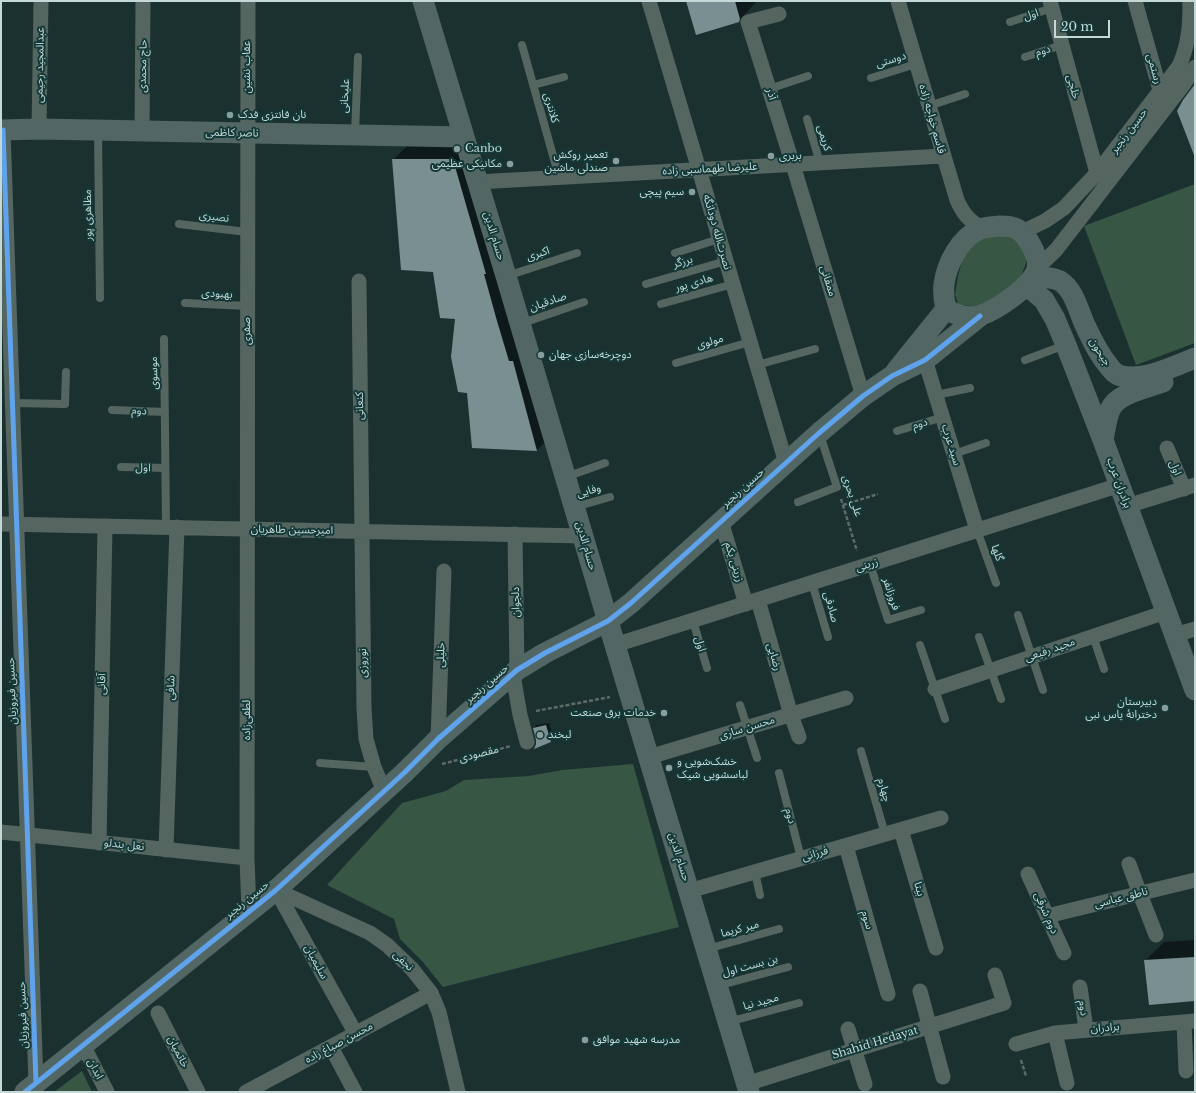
<!DOCTYPE html>
<meta charset="utf-8">
<style>
body{margin:0}
#map{position:relative;width:1196px;height:1093px;overflow:hidden;background:#1b3130;font-family:"Libre Baskerville",serif}
canvas{display:block}
.frame{position:absolute;inset:0;border:2px solid #c4d8d7;pointer-events:none}
.scale{position:absolute;left:1054px;top:20px;width:56px;height:18px;box-sizing:border-box;border:2px solid #c4d8d7;border-top:0;padding-left:5px;font-size:12px;line-height:14px;white-space:nowrap;color:#c4d8d7;-webkit-text-stroke:3px #133938;paint-order:stroke}
</style>
<div id="map">
<canvas width="1196" height="1093"></canvas>
<div class="frame"></div>
<div class="scale">20 m</div>
</div>
<script>
const g = document.querySelector('canvas').getContext('2d');
g.lineJoin = 'round';
function fill(path, color) {
  g.fillStyle = color;
  g.fill(path, 'evenodd');
}
function trace(path, color, width, dash) {
  g.strokeStyle = color;
  g.lineWidth = width;
  g.lineCap = dash ? 'butt' : 'round';
  g.setLineDash(dash || []);
  g.stroke(path);
}
function drawText(font, color, halo, rows, align = 'center') {
  g.font = font + ' "Libre Baskerville","Noto Sans Arabic",serif';
  g.lineWidth = 4;
  g.setLineDash([]);
  g.textBaseline = 'middle';
  g.strokeStyle = halo;
  g.fillStyle = color;
  for (const [text, x, y, turn = 0] of rows) {
    g.save();
    g.translate(x, y);
    g.rotate((+turn || 0) * Math.PI / 180);
    g.textAlign = isNaN(turn) ? turn : align;
    if (halo) g.strokeText(text, 0, 0);
    g.fillText(text, 0, 0);
    g.restore();
  }
}
fill(new Path2D(`
 M 1195,184 L 1195,343 L 1136,365 L 1084,226 Z
 M 1001,232 L 1017,240 L 1026,254 L 1026,263 L 1021,277 L 984,308 L 958,304 L 955,294 L 958,276 L 963,257 L 969,244 Z
 M 633,764 L 679,927 L 443,987 L 423,962 L 400,939 L 394,919 L 327,885 L 402,803 L 446,791 L 464,780 L 529,776 L 562,770 Z
 M 82,1071 L 92,1092 L 54,1092 Z`), '#375643');
fill(new Path2D(`
 M 687,1 L 757,1 L 739,21 Z
 M 467,141 L 555,432 L 537,450 L 468,392 L 456,318 L 393,160 L 411,142 Z
 M 549,723 L 554,738 L 551,741 L 535,747 L 537,740 L 534,728 L 536,725 Z
 M 1195,940 L 1195,1000 L 1146,960 L 1164,942 Z`), '#0007');
fill(new Path2D(`
 M 686,1 L 735,1 L 740,19 L 739,22 L 696,35 Z
 M 1195,84 L 1195,154 L 1194,155 L 1177,111 L 1183,100 Z
 M 392,159 L 449,159 L 454,163 L 486,274 L 484,274 L 497,321 L 509,361 L 513,361 L 537,451 L 472,448 L 467,393 L 458,392 L 451,357 L 455,319 L 440,318 L 433,272 L 401,270 Z
 M 546,725 L 551,742 L 534,749 L 536,744 L 536,740 L 533,728 Z
 M 1195,957 L 1195,1001 L 1149,1005 L 1144,960 Z`), '#7a8f91');
trace(new Path2D(`
 M 841,499 L 857,551
 M 843,505 L 878,494
 M 536,711 L 610,697
 M 442,764 L 511,746
 M 1021,1060 L 1026,1076`), '#5c6b68', 2.5, [4, 2]);
trace(new Path2D(`
 M 1010,22 L 1052,8
 M 522,45 L 559,177
 M 1025,57 L 1062,45
 M 871,78 L 916,64
 M 533,85 L 564,77
 M 769,89 L 808,76
 M 929,106 L 965,94
 M 807,119 L 820,163
 M 98,131 L 100,298
 M 355,134 L 358,57
 M 179,224 L 247,232
 M 675,253 L 719,239
 M 507,276 L 577,253
 M 646,284 L 726,261
 M 185,303 L 247,306
 M 661,304 L 733,284
 M 520,324 L 584,302
 M 164,339 L 166,527
 M 1025,360 L 1065,345
 M 676,363 L 750,342
 M 757,365 L 815,349
 M 936,395 L 970,388
 M 12,403 L 65,404 L 66,372
 M 112,410 L 165,412
 M 897,431 L 943,417
 M 954,454 L 986,443
 M 121,467 L 165,468
 M 566,477 L 605,463
 M 798,502 L 837,487 L 820,435
 M 575,507 L 610,497
 M 977,530 L 996,583
 M 870,564 L 888,620 L 921,610
 M 812,583 L 828,637
 M 1018,615 L 1043,690
 M 693,621 L 707,668
 M 1093,636 L 1104,669
 M 979,637 L 1001,699
 M 920,645 L 945,719
 M 740,705 L 757,758
 M 861,751 L 885,834
 M 320,763 L 374,767
 M 779,773 L 801,858
 M 755,872 L 760,895
 M 707,949 L 779,929
 M 717,986 L 788,967
 M 728,1022 L 799,1003`), '#556661', 8);
trace(new Path2D(`
 M 248,1 L 247,858 L 249,911
 M 649,1 L 786,463
 M 898,1 L 957,200 C 963,214 969,220 981,228
 M 1050,1 L 1097,173
 M 1135,1 L 1160,90
 M 779,14 L 748,22 L 793,165 L 863,396
 M 39,129 L 41,1
 M 3,130 L 36,1083
 M 142,132 L 143,1
 M 477,182 L 943,156
 M 1022,232 L 1045,221 L 1064,208 L 1097,173 L 1179,66 C 1189,44 1190,25 1190,1
 M 1037,268 L 1056,250 L 1184,84 L 1195,67
 M 359,281 L 364,708 L 366,739 L 374,767 L 384,791
 M 925,360 L 977,530
 M 1167,448 L 1184,489
 M 1127,506 L 1195,485
 M 721,521 L 746,604
 M 1,524 L 583,536
 M 515,534 L 517,670
 M 758,600 L 791,715 L 799,737
 M 1175,635 L 1195,629
 M 615,645 L 1120,485
 M 513,675 L 520,715 L 527,742
 M 935,689 L 1166,612
 M 438,739 L 444,571
 M 649,757 L 846,698
 M 901,830 L 936,948
 M 1,832 L 247,858
 M 99,843 L 105,526
 M 846,846 L 888,994
 M 166,850 L 177,527
 M 1129,864 L 1140,894 L 1156,935
 M 1028,874 L 1064,953
 M 276,890 L 370,933 L 387,945 L 412,969 L 431,993 L 439,1012 L 458,1092
 M 276,890 L 356,1034
 M 689,891 L 941,818
 M 1047,916 L 1195,880
 M 1080,987 L 1086,1029
 M 920,991 L 943,1077
 M 158,1013 L 198,1092
 M 1184,1022 L 1186,1071
 M 848,1029 L 865,1084
 M 1055,1033 L 1067,1083
 M 1016,1044 L 1055,1033 L 1066,1032 L 1195,1021
 M 83,1045 L 107,1092
 M 331,1047 L 355,1092
 M 746,1084 L 1004,1003 L 995,975
 M 246,1092 L 431,993`), '#556661', 15);
trace(new Path2D(`
 M 423,1 L 506,276 L 615,645 L 749,1092
 M 1,130 L 39,129 L 464,137
 M 999,226 C 1005,226 1012,226 1017,229 C 1027,234 1040,258 1037,269 C 1032,286 997,310 981,315 C 970,319 955,315 946,309 C 944,301 943,293 944,284 C 947,263 960,238 980,229 C 986,227 993,227 999,226 Z
 M 1034,276 C 1043,277 1052,277 1060,281 C 1074,290 1078,309 1084,323 C 1091,338 1098,353 1108,365 C 1112,370 1115,375 1122,376 C 1145,381 1174,366 1195,358
 M 1026,285 L 1044,300 L 1055,319 L 1066,345 L 1103,440 L 1195,690
 M 896,371 L 946,309
 M 1103,440 C 1105,431 1106,419 1110,410 C 1117,393 1147,388 1163,382
 M 25,1092 L 276,890 L 404,773 L 438,739 L 517,670 L 545,653 L 608,621 L 631,603 L 819,433 L 863,396 L 892,376 L 925,360 L 980,316`), '#526763', 21);
trace(new Path2D(`
 M 3,130 L 36,1083
 M 25,1092 L 276,890 L 404,773 L 438,739 L 517,670 L 545,653 L 608,621 L 631,603 L 819,433 L 863,396 L 892,376 L 925,360 L 980,316`), '#60a3ed', 5);
for (const [x, y, r, color] of [
 [230,115,4,"#899e9d"],
 [457,149,4,"#899e9d"],
 [771,156,4,"#899e9d"],
 [616,161,4,"#899e9d"],
 [510,164,4,"#899e9d"],
 [692,192,4,"#899e9d"],
 [541,355,4,"#899e9d"],
 [1165,708,4,"#899e9d"],
 [664,713,4,"#899e9d"],
 [540,735,4,"#899e9d"],
 [669,768,4,"#899e9d"],
 [585,1040,4,"#899e9d"]
]) {
  const dot = new Path2D();
  dot.arc(x, y, r, 0, 2 * Math.PI);
  g.fillStyle = color;
  g.fill(dot);
  trace(dot, '#133938', 1.5);
}
drawText('11px', '#c4d8d7', '#133938', [
 ["اول",1031,15,-18],
 ["دوم",1043,51,-18],
 ["دوستی",891,60,-17],
 ["عبدالمجید رحیمی",40,65,-89],
 ["حاج محمدی",143,66,-89],
 ["عقاب نشین",247,67,-90],
 ["رستمی",1154,69,74],
 ["خلجی",1073,87,75],
 ["آذر",771,94,72],
 ["علیخانی",345,96,-87],
 ["کلانتری",551,108,74],
 ["قاسم خواجه زاده",932,119,74],
 ["حسین رنجبر",1129,131,-53],
 ["ناصر کاظمی",232,133,1],
 ["کریمی",824,138,74],
 ["علیرضا طهماسبی زاده",710,169,-3],
 ["مظاهری پور",88,215,-91],
 ["نصیری",214,217,7],
 ["نصرت‌الله دودانگه",717,232,74],
 ["حسام الدین",494,236,73],
 ["اکبری",538,254,-18],
 ["برزگر",683,262,-16],
 ["ممقانی",828,281,73],
 ["هادی پور",694,283,-16],
 ["بهبودی",217,294,3],
 ["صادقیان",548,302,-19],
 ["صفری",247,331,-90],
 ["مولوی",710,342,-16],
 ["جیحون",1100,352,58],
 ["موسوی",154,373,-91],
 ["کنعانی",360,406,-91],
 ["دوم",139,411,2],
 ["دوم",920,424,-17],
 ["سید عرب",951,445,73],
 ["اول",143,468,1],
 ["اول",1175,468,67],
 ["برادران عرب",1119,483,70],
 ["حسین رنجبر",743,488,-42],
 ["وفایی",589,491,-16],
 ["علی بحری",852,496,72],
 ["امیرحسین طاهریان",292,530,1],
 ["حسام الدین",586,546,74],
 ["گلها",997,553,70],
 ["زرینی یکم",734,562,73],
 ["زرینی",867,565,-18],
 ["فروزانفر",891,594,72],
 ["دلجوان",516,602,-91],
 ["صادقی",831,607,74],
 ["اول",700,644,73],
 ["مجید رفیعی",1050,650,-19],
 ["خلیلی",441,655,-88],
 ["رضایی",774,657,74],
 ["نوروزی",363,663,-91],
 ["آقانی",102,684,-89],
 ["حسین رنجبر",487,684,-41],
 ["شافی",171,688,-88],
 ["حسین فیروزیان",12,691,-92],
 ["لطفی‌زاده",247,720,-90],
 ["محسن ساری",747,728,-17],
 ["مقصودی",479,754,-14],
 ["چهارم",884,790,74],
 ["دوم",790,816,75],
 ["نعل بندلو",124,845,6],
 ["فرزانی",815,854,-16],
 ["حسام الدین",679,857,73],
 ["بیتا",919,889,74],
 ["ناطق عباسی",1121,898,-14],
 ["حسین رنجبر",247,900,-39],
 ["دوم شرقی",1046,913,66],
 ["سوم",867,920,74],
 ["میر کریما",740,929,-15],
 ["نجفی",403,961,44],
 ["سلیمیان",316,962,61],
 ["بن بست اول",750,966,-15],
 ["مجید نیا",761,1002,-15],
 ["دوم",1083,1008,82],
 ["حسین فیروزیان",23,1015,-92],
 ["برادران",1105,1028,-4],
 ["محسن صباغ زاده",339,1043,-28],
 ["Shahid Hedayat",875,1043,-17],
 ["خاتمیان",178,1052,63],
 ["ابدان",95,1069,62]
]);
drawText('11px', '#c4d8d7', '#133938', [
 ["نان فانتزی فدک",238,115],
 ["Canbo",465,149],
 ["تعمیر روکش",608,155,"right"],
 ["صندلی ماشین",608,168,"right"],
 ["بربری",779,156],
 ["مکانیکی عظیمی",502,164,"right"],
 ["سیم پیچی",684,192,"right"],
 ["دوچرخه‌سازی جهان",549,355],
 ["دبیرستان",1157,702,"right"],
 ["دخترانهٔ یاس نبی",1157,715,"right"],
 ["خدمات برق صنعت",656,713,"right"],
 ["لبخند",548,735],
 ["خشک‌شویی و",677,762],
 ["لباسشویی شیک",677,775],
 ["مدرسه شهید موافق",593,1040]
], 'left');
</script>
